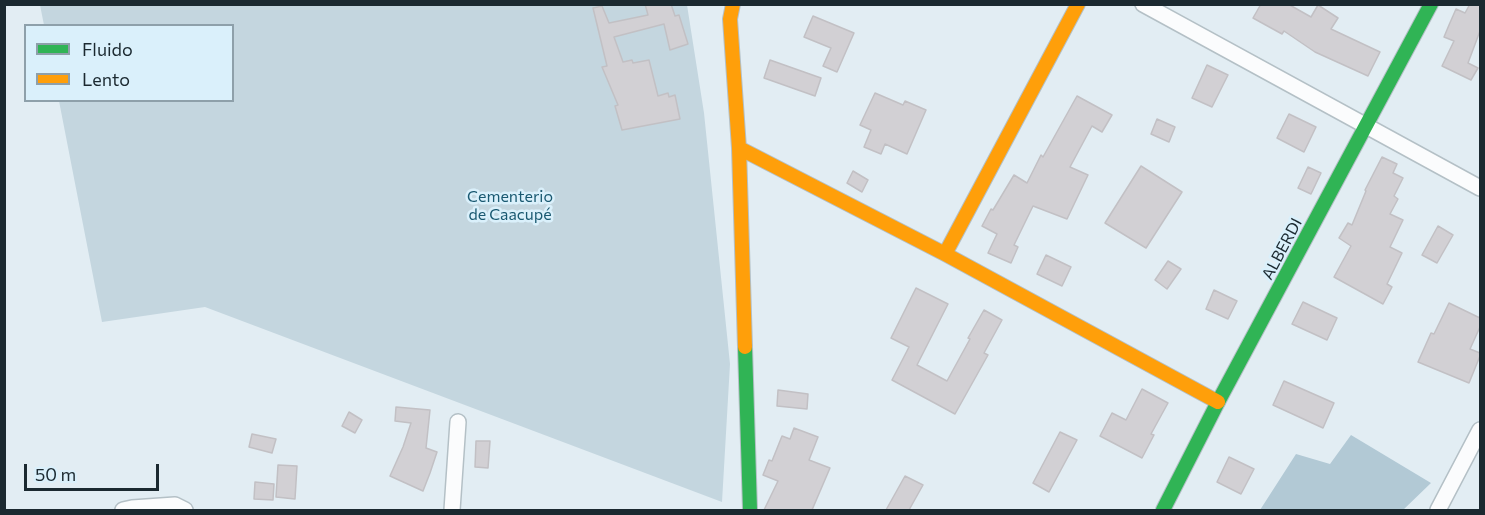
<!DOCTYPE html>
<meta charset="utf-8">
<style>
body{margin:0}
#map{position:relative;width:1485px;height:515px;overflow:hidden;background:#e2edf3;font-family:Commissioner,sans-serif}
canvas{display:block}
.frame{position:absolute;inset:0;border:6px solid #1b2930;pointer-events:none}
.legend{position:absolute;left:24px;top:24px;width:210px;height:78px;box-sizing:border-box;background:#daf0fb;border:2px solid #8ea0aa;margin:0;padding:8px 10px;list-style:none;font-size:18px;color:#1b2930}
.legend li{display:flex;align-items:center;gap:12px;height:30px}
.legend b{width:30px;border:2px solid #8ea0aa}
.scale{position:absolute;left:24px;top:464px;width:135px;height:27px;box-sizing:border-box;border:3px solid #1b2930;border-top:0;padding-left:8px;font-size:18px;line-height:21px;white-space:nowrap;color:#1b2930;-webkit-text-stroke:4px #daf0fb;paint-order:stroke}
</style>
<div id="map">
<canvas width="1485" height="515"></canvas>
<div class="frame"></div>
<ul class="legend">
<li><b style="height:8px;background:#30b455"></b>Fluido</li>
<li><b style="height:8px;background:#ff9f0a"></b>Lento</li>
</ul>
<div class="scale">50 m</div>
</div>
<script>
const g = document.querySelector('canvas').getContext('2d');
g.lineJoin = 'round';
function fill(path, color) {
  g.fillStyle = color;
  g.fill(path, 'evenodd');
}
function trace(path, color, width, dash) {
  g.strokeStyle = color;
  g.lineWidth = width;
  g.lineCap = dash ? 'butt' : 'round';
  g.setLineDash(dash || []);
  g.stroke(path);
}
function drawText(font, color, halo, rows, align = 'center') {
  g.font = font + ' Commissioner,sans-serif';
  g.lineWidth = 5;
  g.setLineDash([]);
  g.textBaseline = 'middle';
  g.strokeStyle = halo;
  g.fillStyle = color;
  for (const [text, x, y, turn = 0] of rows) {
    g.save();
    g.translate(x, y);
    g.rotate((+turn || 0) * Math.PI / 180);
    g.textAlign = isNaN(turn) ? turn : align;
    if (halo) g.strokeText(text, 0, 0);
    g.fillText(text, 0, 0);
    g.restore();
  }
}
fill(new Path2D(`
 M 40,5 L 687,5 L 704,113 L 730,364 L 722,502 L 205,307 L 102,322 L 59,101 L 232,100 L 232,26 L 44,25 Z`), '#c4d6df');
fill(new Path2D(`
 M 1351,435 L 1431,483 L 1403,510 L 1260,510 L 1296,454 L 1330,464 Z`), '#b2c9d5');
const building = new Path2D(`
 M 645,4 L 671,4 L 675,16 L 679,15 L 688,44 L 670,50 L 664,24 L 614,37 L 623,62 L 632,60 L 633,63 L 649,60 L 658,96 L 668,93 L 669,97 L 675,95 L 680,119 L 622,130 L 615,106 L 618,105 L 602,67 L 607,66 L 593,8 L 602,6 L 609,23 L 648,15 Z
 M 1261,4 L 1288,4 L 1311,17 L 1318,5 L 1338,18 L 1331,29 L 1380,52 L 1368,76 L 1315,52 L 1284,31 L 1282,34 L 1253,18 Z
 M 1470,4 L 1480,4 L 1480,31 L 1468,63 L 1478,68 L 1471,80 L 1442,66 L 1454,41 L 1444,37 L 1449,25 L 1456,9 L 1465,13 Z
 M 813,16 L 854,33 L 837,72 L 823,66 L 831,48 L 804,37 Z
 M 770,60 L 821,78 L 815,96 L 764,78 Z
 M 1207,65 L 1228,75 L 1212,107 L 1192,98 Z
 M 875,93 L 903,105 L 905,101 L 926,110 L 907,154 L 885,144 L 881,154 L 864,147 L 871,130 L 860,125 Z
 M 1077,96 L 1112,115 L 1102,132 L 1092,126 L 1070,167 L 1088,175 L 1067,219 L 1033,206 L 1014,245 L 1018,247 L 1011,263 L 988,253 L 997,234 L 982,226 L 991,209 L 993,210 L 1014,175 L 1027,183 L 1041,155 L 1043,157 Z
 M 1289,114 L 1316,127 L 1304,152 L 1277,138 Z
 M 1157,119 L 1175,127 L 1169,142 L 1151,134 Z
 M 1382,157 L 1397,164 L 1393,173 L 1403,178 L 1394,196 L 1398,199 L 1390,214 L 1403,220 L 1390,247 L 1402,253 L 1387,284 L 1392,287 L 1383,304 L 1334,277 L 1351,246 L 1339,238 L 1348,223 L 1352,225 L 1366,191 L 1365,190 Z
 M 1141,166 L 1182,192 L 1146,248 L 1105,223 Z
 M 1308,167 L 1321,173 L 1311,194 L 1298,188 Z
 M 853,171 L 868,180 L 862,192 L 847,183 Z
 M 1438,226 L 1453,235 L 1437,263 L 1422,255 Z
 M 1046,255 L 1071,267 L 1062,286 L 1037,274 Z
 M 1168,261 L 1181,269 L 1167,289 L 1155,280 Z
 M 916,288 L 948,304 L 917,365 L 947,381 L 970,339 L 968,338 L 984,310 L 1002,320 L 984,353 L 988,355 L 955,414 L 892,380 L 909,347 L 891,338 Z
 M 1214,290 L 1237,301 L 1228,319 L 1206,309 Z
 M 1303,302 L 1337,318 L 1327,340 L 1292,324 Z
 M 1449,303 L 1480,318 L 1480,327 L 1470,349 L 1480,353 L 1480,356 L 1469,383 L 1418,362 L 1431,333 L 1434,334 Z
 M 1284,381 L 1334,403 L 1323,428 L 1273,405 Z
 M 1142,389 L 1168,403 L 1151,434 L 1154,435 L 1142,458 L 1100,436 L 1112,413 L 1126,420 Z
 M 778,390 L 808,394 L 807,409 L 777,406 Z
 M 396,407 L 430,410 L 426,448 L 437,452 L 430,473 L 423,491 L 390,476 L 403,447 L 411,423 L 395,421 Z
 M 349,412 L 362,420 L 355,433 L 342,426 Z
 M 794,428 L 818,437 L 809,460 L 830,468 L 812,510 L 764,510 L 778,481 L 763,475 L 769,460 L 772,461 L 782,436 L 790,439 Z
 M 1060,432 L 1077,440 L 1049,492 L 1033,483 Z
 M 252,434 L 276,439 L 272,453 L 249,447 Z
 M 476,441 L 490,441 L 488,468 L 475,467 Z
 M 1229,457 L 1254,469 L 1241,494 L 1217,482 Z
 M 278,465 L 297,466 L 295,499 L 276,497 Z
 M 905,476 L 923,485 L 909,510 L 886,510 Z
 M 255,482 L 274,484 L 273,500 L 254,499 Z`);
fill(building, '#d2d0d4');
trace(building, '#c2c0c4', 1.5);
const street = new Path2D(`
 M 1143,4 L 1480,188
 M 123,510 L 132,508 L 175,505 L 185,510
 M 452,510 L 458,422
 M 1438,510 L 1480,430`);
const fast = new Path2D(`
 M 745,347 L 750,510
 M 1163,510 L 1218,402 L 1431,4`);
const slow = new Path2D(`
 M 733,4 L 730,19 L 739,148 L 745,347
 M 739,148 L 945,254 L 1218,402
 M 945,254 L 1078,4`);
trace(street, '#b4c0c6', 18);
trace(fast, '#b4c0c6', 16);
trace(slow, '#b4c0c6', 16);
trace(street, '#fbfcfd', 15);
trace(fast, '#30b455', 14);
trace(slow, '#ff9f0a', 14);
drawText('16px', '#1a5971', '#daf0fb', [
 ["Cementerio",510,197],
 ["de Caacupé",510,215]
]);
drawText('16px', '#1b2930', '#daf0fb', [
 ["ALBERDI",1282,249,-62]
]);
</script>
